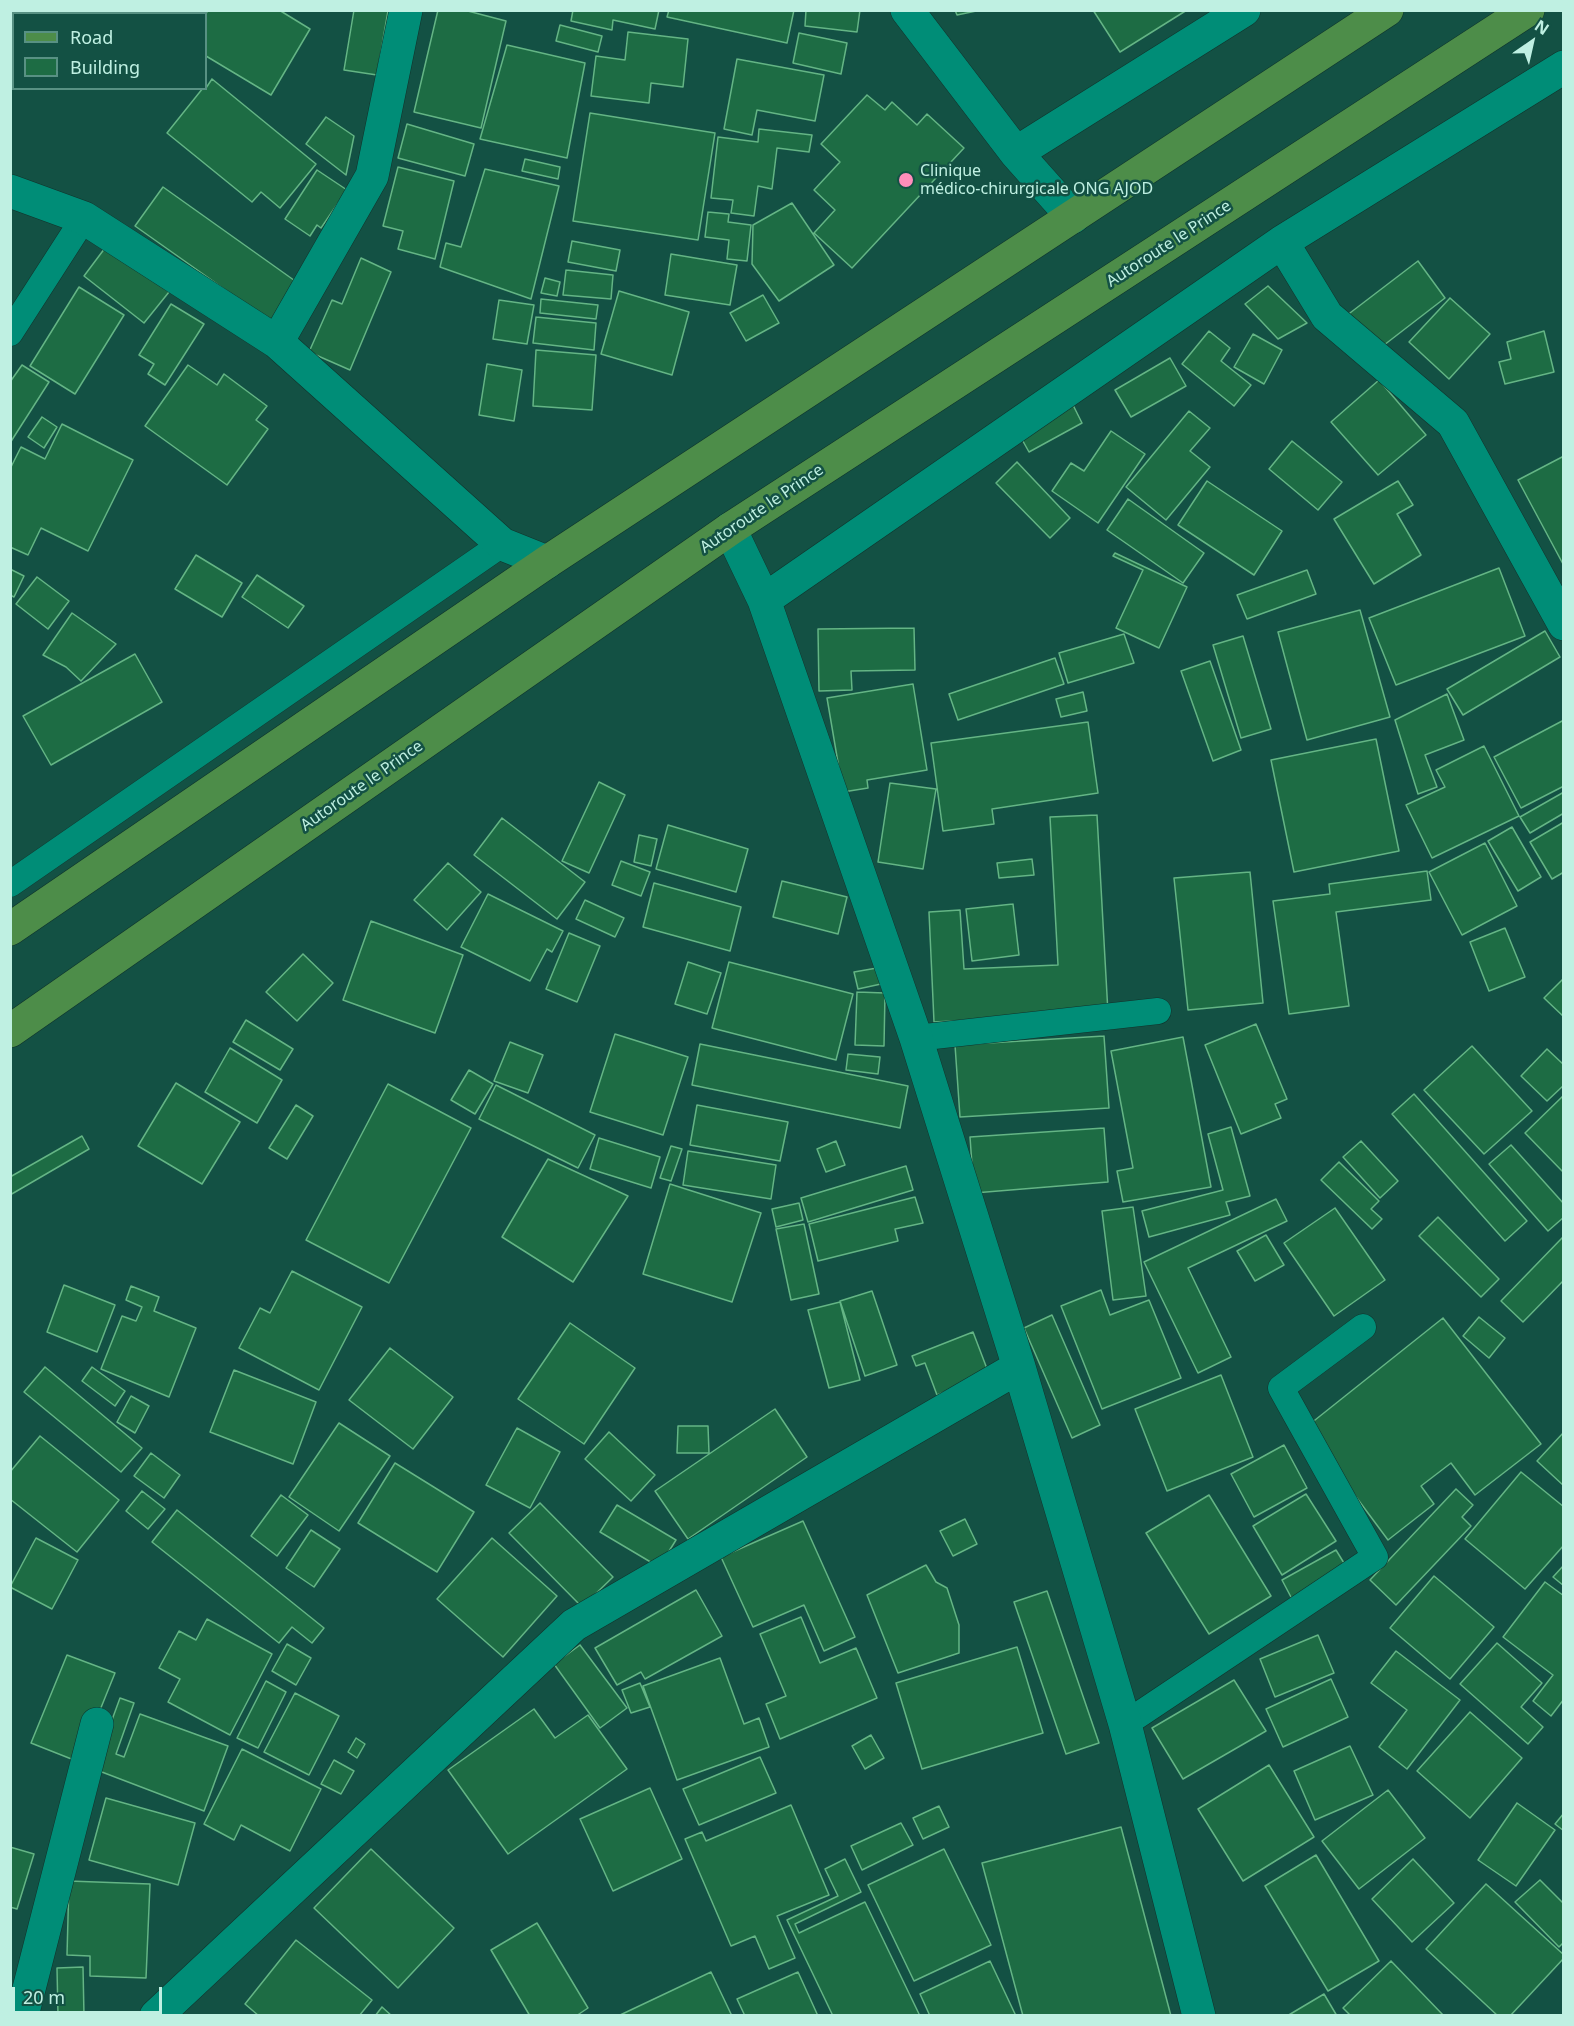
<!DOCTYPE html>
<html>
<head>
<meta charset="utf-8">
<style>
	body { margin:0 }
	#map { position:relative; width:1574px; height:2026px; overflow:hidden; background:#135144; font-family:"Noto Sans",sans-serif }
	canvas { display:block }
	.frame { position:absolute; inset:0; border:12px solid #bff0e2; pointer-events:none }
	.legend { position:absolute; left:12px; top:12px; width:195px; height:78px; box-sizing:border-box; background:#135144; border:2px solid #589183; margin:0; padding:8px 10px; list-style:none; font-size:18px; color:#bff0e2 }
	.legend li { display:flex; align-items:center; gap:12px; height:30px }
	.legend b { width:30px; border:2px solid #589183 }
	.north { position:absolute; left:1502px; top:12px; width:60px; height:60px; -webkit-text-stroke:4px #135144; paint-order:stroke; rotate:34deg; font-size:16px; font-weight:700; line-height:24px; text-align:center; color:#bff0e2 }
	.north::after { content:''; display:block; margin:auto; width:21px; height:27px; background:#bff0e2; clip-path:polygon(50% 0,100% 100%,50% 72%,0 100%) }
	.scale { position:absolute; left:12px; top:1987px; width:150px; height:27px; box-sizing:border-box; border:3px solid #bff0e2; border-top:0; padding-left:8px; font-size:18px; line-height:21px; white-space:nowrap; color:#bff0e2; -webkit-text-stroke:4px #135144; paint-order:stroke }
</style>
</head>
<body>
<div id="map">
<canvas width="1574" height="2026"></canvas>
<div class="frame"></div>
<ul class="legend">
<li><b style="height:8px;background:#4d8d49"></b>Road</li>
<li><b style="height:16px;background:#1d6c44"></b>Building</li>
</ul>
<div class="north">N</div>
<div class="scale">20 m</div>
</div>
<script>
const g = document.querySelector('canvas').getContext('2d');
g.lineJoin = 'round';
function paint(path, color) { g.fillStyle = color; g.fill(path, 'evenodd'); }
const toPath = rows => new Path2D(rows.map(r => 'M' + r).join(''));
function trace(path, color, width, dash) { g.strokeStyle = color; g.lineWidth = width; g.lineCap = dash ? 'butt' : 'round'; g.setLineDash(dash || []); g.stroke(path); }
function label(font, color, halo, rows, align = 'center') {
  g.font = font + ' "Noto Sans",sans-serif'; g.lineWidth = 5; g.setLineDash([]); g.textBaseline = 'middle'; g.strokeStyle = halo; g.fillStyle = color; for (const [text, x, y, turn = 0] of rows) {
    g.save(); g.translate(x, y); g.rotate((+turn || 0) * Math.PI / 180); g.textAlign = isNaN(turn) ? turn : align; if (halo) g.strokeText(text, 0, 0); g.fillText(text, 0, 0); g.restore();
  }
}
const building = toPath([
	[10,10,75,10,73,14,14,14,14,48,10,46,10,10],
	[208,10,279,10,310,29,271,95,206,56,206,14,208,10],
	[354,10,388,11,377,75,344,70,354,10],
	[438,10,464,10,506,21,481,128,414,112,438,10],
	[573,10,659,10,655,29,613,20,612,30,571,21,573,10],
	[669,10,794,10,787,43,667,17,669,10],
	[806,10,860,10,857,32,805,26,806,10],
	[955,10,981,10,957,15,955,10],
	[1093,10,1187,10,1120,52,1093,10],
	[560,25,602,36,598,52,556,41,560,25],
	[628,32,688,39,683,87,651,83,649,103,591,96,596,56,625,60,628,32],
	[799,33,847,43,841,74,793,63,799,33],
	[507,45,585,63,567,158,480,139,507,45],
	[737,59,824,75,815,121,757,110,752,135,724,129,737,59],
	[212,79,316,164,280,208,261,192,252,202,167,133,203,88,206,88,212,79],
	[867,95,885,110,892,102,917,125,927,114,964,148,852,268,814,233,835,210,814,190,840,162,821,144,867,95],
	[590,113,715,133,698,240,573,221,590,113],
	[326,117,354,136,346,175,306,144,326,117],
	[407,124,474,144,465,176,398,158,407,124],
	[759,129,812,135,809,152,777,148,772,189,758,186,754,216,731,213,733,200,711,198,718,137,758,142,759,129],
	[525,159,560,167,558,179,522,171,525,159],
	[398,167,454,181,435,259,398,249,403,231,383,226,398,167],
	[485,169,559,186,531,299,440,267,446,243,461,247,485,169],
	[317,170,347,190,321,228,317,225,310,236,285,219,317,170],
	[163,187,305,288,278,327,135,226,163,187],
	[792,203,834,265,779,301,752,264,753,225,792,203],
	[708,212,729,214,728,222,751,225,747,261,727,259,729,240,705,237,708,212],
	[572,241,620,250,616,271,568,262,572,241],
	[108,244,169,292,144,323,84,276,108,244],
	[671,254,737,265,730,305,665,295,671,254],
	[361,258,391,272,350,370,309,352,332,300,342,304,361,258],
	[1418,261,1445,298,1375,352,1346,316,1418,261],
	[566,270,613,275,611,299,563,295,566,270],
	[545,278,560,282,557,296,541,293,545,278],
	[1268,286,1307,323,1278,339,1245,304,1268,286],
	[79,287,124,315,75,394,30,366,79,287],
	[619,291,689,312,672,375,601,354,619,291],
	[763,295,779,323,746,341,730,313,763,295],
	[1450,298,1490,334,1449,379,1409,342,1450,298],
	[541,299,598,305,596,319,540,313,541,299],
	[499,300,534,305,527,344,493,339,499,300],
	[171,304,204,324,165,385,148,374,154,364,139,355,171,304],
	[536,317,596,323,594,350,533,343,536,317],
	[1209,331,1230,348,1221,361,1251,385,1234,406,1182,364,1209,331],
	[1544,331,1554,372,1505,384,1499,362,1511,359,1507,342,1544,331],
	[1253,334,1282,350,1264,384,1234,367,1253,334],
	[536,350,596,355,592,410,533,406,536,350],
	[1170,358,1186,386,1131,417,1115,390,1170,358],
	[487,364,522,370,514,421,479,415,487,364],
	[22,365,49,382,10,443,10,382,22,365],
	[188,365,217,385,224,374,267,406,256,420,268,429,227,485,145,426,188,365],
	[1379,380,1426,435,1378,475,1331,422,1379,380],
	[1073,405,1082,423,1029,452,1019,434,1073,405],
	[1189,411,1210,428,1190,451,1210,467,1166,520,1126,487,1189,411],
	[42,417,57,427,44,448,28,437,42,417],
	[62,424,133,460,88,551,41,528,28,555,10,547,10,469,21,447,45,459,62,424],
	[1111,431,1145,454,1098,523,1052,491,1071,463,1084,471,1111,431],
	[1292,441,1342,482,1318,510,1269,469,1292,441],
	[1564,456,1564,564,1563,564,1518,480,1564,456],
	[1017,462,1070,518,1050,538,996,483,1017,462],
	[1207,481,1282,531,1254,575,1178,525,1207,481],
	[1398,481,1413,505,1397,514,1421,555,1374,584,1334,519,1398,481],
	[1128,499,1204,553,1183,583,1107,530,1128,499],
	[1115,553,1187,587,1159,648,1116,628,1143,570,1113,556,1115,553],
	[196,555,242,583,222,617,175,589,196,555],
	[1499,568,1525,636,1396,685,1369,618,1499,568],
	[10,569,24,576,14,597,10,595,10,569],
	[1307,570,1316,594,1247,619,1237,595,1307,570],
	[257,575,304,606,288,628,242,597,257,575],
	[37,577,69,601,48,629,16,604,37,577],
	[1360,610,1390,717,1307,740,1278,632,1360,610],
	[72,613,116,644,81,681,66,667,43,655,72,613],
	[914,628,915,670,851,671,852,690,819,691,818,629,914,628],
	[1545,631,1560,657,1463,715,1447,689,1545,631],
	[1124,634,1134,663,1068,683,1059,653,1124,634],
	[1243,636,1271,729,1241,738,1213,645,1243,636],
	[135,654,162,702,51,765,23,716,135,654],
	[1055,658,1064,684,958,720,949,694,1055,658],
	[1210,661,1241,750,1213,761,1181,671,1210,661],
	[913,684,927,770,867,780,868,788,843,792,827,698,913,684],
	[1083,692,1087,711,1061,717,1056,699,1083,692],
	[1447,694,1464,740,1425,755,1437,787,1418,794,1395,720,1447,694],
	[1564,720,1564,786,1521,808,1494,757,1564,720],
	[1088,722,1098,793,992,809,994,824,943,831,931,743,1088,722],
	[1376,739,1399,851,1294,872,1271,760,1376,739],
	[1484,746,1519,816,1432,858,1406,805,1445,787,1436,770,1484,746],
	[599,782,625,795,589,873,562,861,599,782],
	[890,783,936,789,923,869,878,862,890,783],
	[1564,792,1564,813,1530,833,1520,817,1564,792],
	[1097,815,1108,1013,934,1022,929,912,960,910,964,969,1058,965,1050,817,1097,815],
	[502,818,585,882,557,919,474,855,502,818],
	[1564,822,1564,872,1552,879,1530,842,1564,822],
	[668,825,748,849,736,892,656,869,668,825],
	[1512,827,1541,877,1518,891,1488,841,1512,827],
	[639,835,657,839,651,866,634,862,639,835],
	[1485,843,1517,906,1462,935,1429,872,1485,843],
	[1032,859,1034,875,999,878,997,863,1032,859],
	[621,861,650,872,641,896,612,885,621,861],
	[448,863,481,892,447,930,414,900,448,863],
	[1427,871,1431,900,1336,912,1349,1006,1289,1014,1273,901,1330,894,1329,884,1427,871],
	[1250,872,1263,1003,1188,1010,1174,878,1250,872],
	[782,881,847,897,838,934,773,917,782,881],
	[654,883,741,907,730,951,643,927,654,883],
	[488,894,563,931,552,952,547,949,530,981,461,947,488,894],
	[585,900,624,918,615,937,576,919,585,900],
	[1013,904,1019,955,972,961,966,909,1013,904],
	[371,921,463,955,435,1033,343,1000,371,921],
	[1505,928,1525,977,1489,991,1470,942,1505,928],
	[569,933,600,946,577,1002,546,989,569,933],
	[303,954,333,983,297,1021,266,992,303,954],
	[688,962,721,973,707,1014,675,1004,688,962],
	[729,962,853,994,836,1060,712,1028,729,962],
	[877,968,881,984,858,989,854,972,877,968],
	[1564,978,1564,1017,1544,998,1564,978],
	[857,992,885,993,884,1046,855,1045,857,992],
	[246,1020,293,1049,280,1070,233,1042,246,1020],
	[1256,1024,1287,1099,1275,1104,1281,1118,1241,1134,1205,1045,1256,1024],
	[615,1034,688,1057,663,1135,590,1112,615,1034],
	[1104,1036,1109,1108,960,1117,955,1045,1104,1036],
	[1183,1037,1211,1187,1123,1202,1117,1171,1133,1168,1111,1051,1183,1037],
	[510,1042,543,1055,528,1093,494,1081,510,1042],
	[700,1044,908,1086,900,1128,692,1085,700,1044],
	[1472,1046,1532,1111,1484,1154,1424,1090,1472,1046],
	[230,1048,282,1080,257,1123,205,1092,230,1048],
	[1547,1049,1564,1065,1564,1085,1547,1101,1521,1076,1547,1049],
	[848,1054,880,1057,878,1074,846,1070,848,1054],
	[469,1070,493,1084,475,1114,451,1100,469,1070],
	[176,1083,240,1122,202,1184,138,1146,176,1083],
	[388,1084,471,1128,389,1283,306,1240,388,1084],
	[496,1085,595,1135,578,1168,479,1119,496,1085],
	[1414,1094,1527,1221,1505,1241,1392,1114,1414,1094],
	[1564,1095,1564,1173,1525,1133,1564,1095],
	[296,1105,313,1116,287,1159,269,1148,296,1105],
	[697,1105,788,1122,780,1161,690,1145,697,1105],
	[1231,1127,1250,1196,1226,1202,1230,1215,1149,1237,1142,1211,1223,1190,1208,1134,1231,1127],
	[1104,1128,1108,1182,974,1193,970,1137,1104,1128],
	[82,1136,89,1149,10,1195,10,1177,82,1136],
	[599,1138,660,1157,651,1188,590,1169,599,1138],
	[836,1141,845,1165,826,1172,817,1149,836,1141],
	[1361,1141,1398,1181,1380,1198,1343,1157,1361,1141],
	[1511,1145,1564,1204,1564,1217,1548,1231,1489,1164,1511,1145],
	[671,1146,682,1149,671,1181,660,1178,671,1146],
	[688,1151,776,1165,771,1199,683,1185,688,1151],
	[548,1159,628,1196,573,1282,502,1237,548,1159],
	[1339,1162,1379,1201,1371,1209,1382,1219,1372,1229,1321,1180,1339,1162],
	[906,1166,913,1190,808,1222,801,1198,906,1166],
	[670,1184,761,1213,732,1302,643,1274,670,1184],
	[915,1197,923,1223,895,1229,898,1241,818,1261,809,1224,915,1197],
	[1276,1199,1287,1221,1188,1268,1231,1357,1198,1373,1144,1262,1276,1199],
	[799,1203,803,1220,776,1227,772,1209,799,1203],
	[1133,1207,1146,1296,1113,1300,1102,1211,1133,1207],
	[1335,1208,1385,1280,1334,1316,1284,1243,1335,1208],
	[1438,1217,1499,1279,1481,1297,1419,1236,1438,1217],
	[804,1224,819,1294,791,1300,776,1229,804,1224],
	[1266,1235,1284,1265,1255,1281,1237,1251,1266,1235],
	[1562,1238,1564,1240,1564,1280,1523,1322,1501,1301,1562,1238],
	[292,1271,362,1307,319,1390,239,1348,260,1308,270,1313,292,1271],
	[64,1285,115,1305,97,1352,47,1332,64,1285],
	[131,1286,159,1297,154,1311,196,1328,169,1397,101,1369,122,1316,136,1321,142,1307,126,1300,131,1286],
	[1101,1290,1110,1315,1149,1300,1181,1378,1102,1409,1061,1306,1101,1290],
	[872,1291,897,1365,865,1376,840,1301,872,1291],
	[840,1302,860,1380,829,1388,808,1310,840,1302],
	[1052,1315,1100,1425,1072,1438,1024,1328,1052,1315],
	[1479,1317,1505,1338,1489,1358,1463,1336,1479,1317],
	[1443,1318,1541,1444,1475,1495,1451,1463,1421,1486,1434,1504,1388,1540,1305,1428,1443,1318],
	[570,1323,635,1368,584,1444,518,1399,570,1323],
	[973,1332,989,1374,937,1395,925,1363,916,1366,912,1356,973,1332],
	[390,1348,453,1397,413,1449,349,1400,390,1348],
	[45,1367,142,1448,121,1472,24,1392,45,1367],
	[92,1367,125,1391,115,1406,82,1381,92,1367],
	[234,1370,316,1402,293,1464,210,1432,234,1370],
	[1221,1375,1253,1457,1167,1491,1135,1409,1221,1375],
	[131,1396,149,1406,135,1433,117,1422,131,1396],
	[775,1409,807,1457,688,1539,655,1491,775,1409],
	[339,1423,390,1456,339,1531,289,1497,339,1423],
	[678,1426,708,1426,709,1453,677,1453,678,1426],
	[517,1428,560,1452,530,1508,486,1485,517,1428],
	[609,1432,655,1475,631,1501,585,1459,609,1432],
	[1564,1432,1564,1486,1537,1461,1564,1432],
	[40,1436,119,1500,77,1552,10,1499,10,1472,40,1436],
	[1284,1445,1307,1488,1254,1517,1231,1474,1284,1445],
	[151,1453,180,1475,164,1498,134,1476,151,1453],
	[395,1463,474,1512,437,1572,358,1523,395,1463],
	[1521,1472,1564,1507,1564,1545,1525,1589,1465,1539,1521,1472],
	[1456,1489,1473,1505,1462,1517,1471,1526,1396,1605,1370,1580,1456,1489],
	[142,1491,165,1509,148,1529,126,1511,142,1491],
	[1306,1494,1336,1541,1282,1575,1253,1526,1306,1494],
	[281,1495,308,1515,277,1556,251,1536,281,1495],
	[1209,1495,1271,1596,1209,1634,1146,1533,1209,1495],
	[540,1503,613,1577,582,1607,509,1533,540,1503],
	[617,1505,676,1540,659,1567,600,1532,617,1505],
	[177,1510,324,1628,312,1643,292,1627,279,1643,152,1542,177,1510],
	[965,1519,977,1544,953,1556,940,1531,965,1519],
	[803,1521,855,1637,824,1651,804,1605,753,1627,721,1557,803,1521],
	[311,1530,340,1549,314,1587,286,1568,311,1530],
	[36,1538,78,1560,52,1609,10,1587,36,1538],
	[492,1538,557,1596,503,1657,437,1599,492,1538],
	[1336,1550,1347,1568,1292,1599,1282,1580,1336,1550],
	[926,1565,936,1582,947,1588,959,1625,959,1653,898,1673,867,1595,926,1565],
	[1564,1565,1564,1586,1553,1577,1564,1565],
	[1434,1576,1494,1627,1450,1679,1390,1628,1434,1576],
	[1545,1582,1564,1596,1564,1699,1551,1716,1533,1701,1553,1675,1503,1637,1545,1582],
	[696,1590,722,1636,645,1679,641,1672,617,1685,595,1648,696,1590],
	[1047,1591,1099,1743,1066,1754,1014,1602,1047,1591],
	[801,1617,820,1663,856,1648,877,1698,780,1739,766,1704,786,1696,760,1634,801,1617],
	[207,1619,272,1654,230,1735,168,1702,180,1679,159,1668,179,1631,196,1640,207,1619],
	[1318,1635,1334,1673,1275,1697,1260,1659,1318,1635],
	[1497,1643,1542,1683,1521,1707,1543,1727,1528,1744,1460,1684,1497,1643],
	[287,1644,311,1658,296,1685,272,1671,287,1644],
	[580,1645,627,1708,600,1728,554,1664,580,1645],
	[1017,1647,1043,1733,922,1769,896,1683,1017,1647],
	[1396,1651,1460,1700,1407,1769,1379,1747,1407,1710,1371,1683,1396,1651],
	[67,1655,115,1673,79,1762,31,1743,67,1655],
	[720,1658,744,1724,759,1718,769,1747,677,1780,643,1686,720,1658],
	[1331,1679,1348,1717,1283,1747,1266,1709,1331,1679],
	[1234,1680,1266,1731,1183,1779,1152,1728,1234,1680],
	[266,1681,286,1692,258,1748,237,1738,266,1681],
	[640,1683,650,1707,631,1713,622,1690,640,1683],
	[295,1693,339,1716,309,1775,264,1752,295,1693],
	[120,1698,134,1703,116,1754,124,1757,140,1714,228,1746,204,1811,94,1769,120,1698],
	[534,1709,555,1738,588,1715,627,1769,508,1854,448,1770,534,1709],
	[1470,1712,1522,1758,1470,1818,1417,1771,1470,1712],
	[871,1735,884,1758,865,1769,852,1746,871,1735],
	[356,1738,365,1744,357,1758,348,1752,356,1738],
	[1350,1746,1373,1795,1315,1820,1294,1771,1350,1746],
	[242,1749,321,1789,290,1851,241,1825,234,1840,204,1824,242,1749],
	[760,1757,776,1793,699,1825,683,1789,760,1757],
	[334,1760,354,1771,341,1794,321,1784,334,1760],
	[1269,1765,1314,1837,1243,1881,1198,1809,1269,1765],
	[650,1788,682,1859,613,1891,580,1819,650,1788],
	[1388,1790,1425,1838,1359,1889,1322,1841,1388,1790],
	[106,1798,195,1823,178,1885,89,1860,106,1798],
	[1517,1803,1555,1830,1516,1886,1478,1860,1517,1803],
	[791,1805,829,1895,777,1916,795,1958,769,1969,755,1936,731,1946,685,1839,702,1832,706,1841,791,1805],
	[939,1806,949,1827,923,1839,913,1818,939,1806],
	[1564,1813,1564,1831,1555,1824,1564,1813],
	[901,1823,913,1845,862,1870,851,1846,901,1823],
	[1121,1827,1171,2016,1023,2016,982,1863,1121,1827],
	[10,1847,34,1854,17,1909,10,1907,10,1847],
	[371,1849,454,1928,398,1988,314,1908,371,1849],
	[944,1849,991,1945,914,1981,868,1885,944,1849],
	[1316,1855,1379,1961,1328,1991,1265,1886,1316,1855],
	[845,1859,861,1892,795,1924,799,1933,865,1902,920,2016,833,2016,787,1920,838,1896,825,1869,845,1859],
	[1413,1859,1454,1903,1412,1942,1372,1899,1413,1859],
	[1540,1880,1564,1904,1564,1942,1559,1947,1515,1902,1540,1880],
	[69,1881,150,1884,146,1978,90,1976,90,1956,67,1955,69,1881],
	[1486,1884,1564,1955,1564,1958,1510,2016,1498,2016,1426,1949,1486,1884],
	[537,1923,588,2008,576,2016,530,2016,491,1950,537,1923],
	[296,1940,372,2000,359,2016,259,2016,245,2004,296,1940],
	[990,1961,1016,2016,930,2016,920,1994,990,1961],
	[1391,1961,1444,2016,1351,2016,1343,2008,1391,1961],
	[83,1967,84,2016,58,2016,57,1968,83,1967],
	[711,1972,732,2016,618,2016,711,1972],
	[798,1972,818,2016,745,2016,737,1999,798,1972],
	[1324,1994,1337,2016,1287,2016,1324,1994],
	[382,2007,392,2016,375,2016,382,2007]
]);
paint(building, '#1d6c44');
trace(building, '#64b585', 1.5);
const lane = toPath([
	[10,333,84,218],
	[10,884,502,544],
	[916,1038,1158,1011],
	[1125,1724,1375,1557,1281,1388,1363,1327]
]);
const street = toPath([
	[907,10,1016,153,1073,217],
	[1016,153,1244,10],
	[10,191,84,218,277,342,502,544,547,562],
	[1282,242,1327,316,1453,423,1564,624],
	[277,342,372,176,406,10],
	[730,529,764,600,916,1038,1019,1367,1125,1724,1199,2016],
	[764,600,1282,242,1564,67],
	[22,2016,97,1724],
	[156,2016,574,1625,1019,1367]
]);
const primary = toPath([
	[10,929,547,562,1387,10],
	[10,1031,730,529,1528,10]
]);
trace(lane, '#0f332b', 27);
trace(street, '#0f332b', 34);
trace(primary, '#0f332b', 34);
trace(lane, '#008d77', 26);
trace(street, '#008d77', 33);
trace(primary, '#4d8d49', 33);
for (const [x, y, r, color] of [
	[906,180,8,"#ff8eba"]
]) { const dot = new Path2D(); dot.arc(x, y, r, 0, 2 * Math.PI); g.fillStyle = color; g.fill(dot); trace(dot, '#135144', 2); }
label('16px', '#bff0e2', '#135144', [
	["Clinique",920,171],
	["médico-chirurgicale ONG AJOD",920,189]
], 'left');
label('16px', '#bff0e2', '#135144', [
	["Autoroute le Prince",1169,244,-33],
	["Autoroute le Prince",762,509,-34],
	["Autoroute le Prince",362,786,-35]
]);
</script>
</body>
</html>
